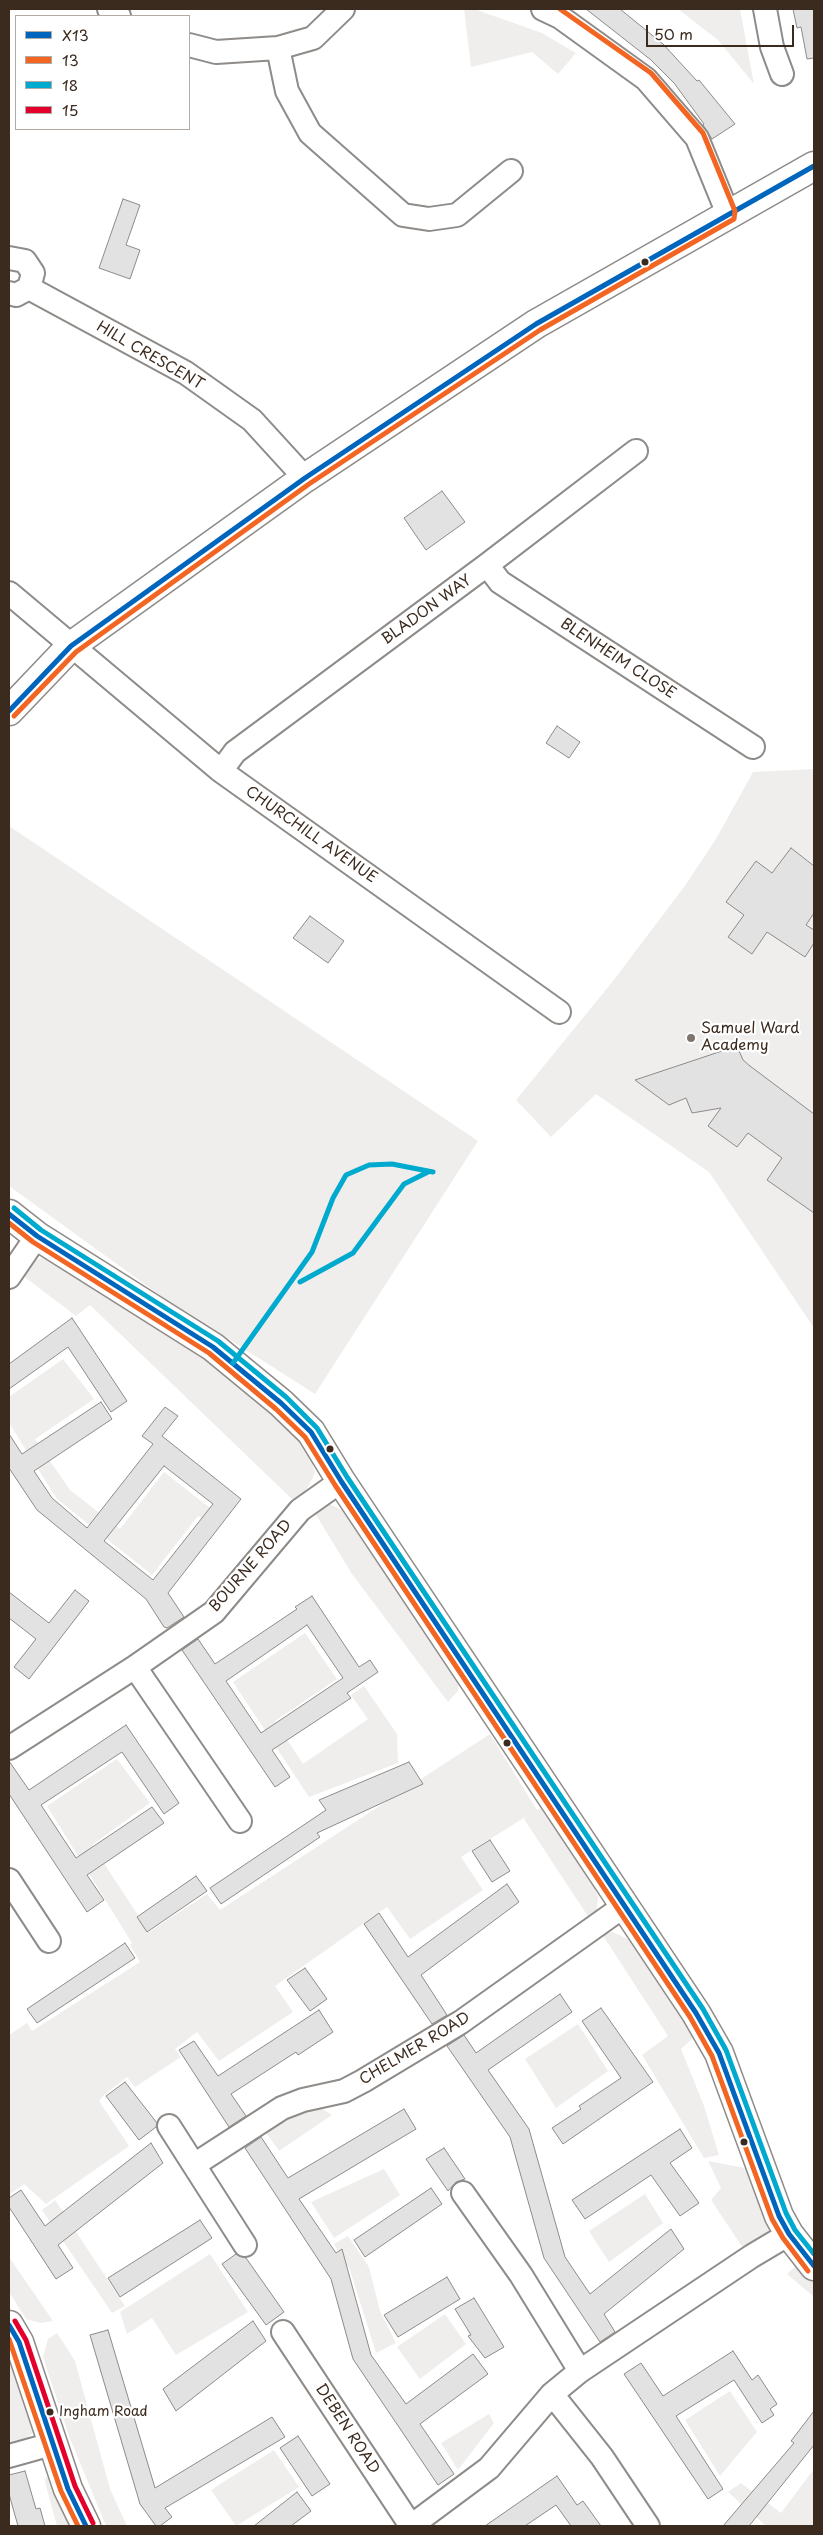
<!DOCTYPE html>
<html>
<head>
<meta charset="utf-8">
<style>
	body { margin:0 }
	#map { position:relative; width:823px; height:2535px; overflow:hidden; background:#fff; font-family:"Playpen Sans",sans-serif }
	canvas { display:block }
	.frame { position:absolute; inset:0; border:10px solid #3b2a1e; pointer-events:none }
	.legend { position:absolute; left:15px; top:15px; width:175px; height:115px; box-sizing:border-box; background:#fff; border:1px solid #b1aaa5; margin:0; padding:6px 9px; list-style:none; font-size:15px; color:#3b2a1e }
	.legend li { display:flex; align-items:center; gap:10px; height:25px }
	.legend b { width:25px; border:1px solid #b1aaa5 }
	.scale { position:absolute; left:646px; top:25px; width:148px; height:22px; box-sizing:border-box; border:2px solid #3b2a1e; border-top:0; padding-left:6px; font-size:15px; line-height:18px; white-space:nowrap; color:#3b2a1e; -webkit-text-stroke:4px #fff; paint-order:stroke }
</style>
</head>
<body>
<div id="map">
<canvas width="823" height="2535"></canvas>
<div class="frame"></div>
<ul class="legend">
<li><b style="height:6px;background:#0065bd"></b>X13</li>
<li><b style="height:6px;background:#f26522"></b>13</li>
<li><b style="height:6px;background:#00a9ce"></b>18</li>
<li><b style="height:6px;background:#e4002b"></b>15</li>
</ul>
<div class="scale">50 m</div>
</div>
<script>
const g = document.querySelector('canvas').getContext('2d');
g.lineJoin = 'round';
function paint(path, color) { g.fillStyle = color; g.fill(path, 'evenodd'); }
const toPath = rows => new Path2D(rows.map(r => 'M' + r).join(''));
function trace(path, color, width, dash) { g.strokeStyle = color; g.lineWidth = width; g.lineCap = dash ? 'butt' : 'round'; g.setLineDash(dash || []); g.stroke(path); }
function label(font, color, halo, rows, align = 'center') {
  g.font = font + ' "Playpen Sans",sans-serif'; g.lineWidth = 4.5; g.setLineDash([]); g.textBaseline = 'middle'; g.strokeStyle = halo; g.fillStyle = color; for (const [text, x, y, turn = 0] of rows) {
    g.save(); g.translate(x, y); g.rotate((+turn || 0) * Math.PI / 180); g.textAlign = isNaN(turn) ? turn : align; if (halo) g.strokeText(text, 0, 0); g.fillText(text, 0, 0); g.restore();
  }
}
paint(toPath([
	[464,9,474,9,542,33,576,53,558,74,532,52,471,67],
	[678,9,740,9,754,84,718,40],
	[814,769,814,1328,709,1172,596,1094,551,1137,516,1100,613,981,684,887,716,839,753,772],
	[9,826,478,1141,315,1394,161,1296,9,1186],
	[45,1257,243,1382,288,1425,310,1454,315,1473,305,1492,294,1501,90,1305,76,1316,22,1275,36,1260],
	[63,1359,94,1399,35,1439,70,1490,120,1529,164,1472,223,1518,216,1529,198,1516,152,1575,57,1499,9,1423,9,1397],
	[330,1504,351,1515,459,1679,458,1691,448,1702,352,1574,313,1510,321,1505],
	[305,1633,337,1679,275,1721,303,1764,368,1719,351,1695,364,1686,397,1734,398,1763,309,1797,233,1682],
	[490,1734,537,1810,540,1808,575,1854,593,1885,598,1897,596,1916,591,1921,524,1819,527,1816,461,1857,483,1890,410,1939,387,1907,275,1986,293,2012,219,2061,197,2032,175,2049,181,2057,135,2087,127,2077,104,2095,99,2101,129,2146,46,2204,24,2184,9,2195,9,2035,27,2023,32,2031,140,1962,130,1945,132,1943,47,1806,117,1759,150,1803,92,1845,149,1932,207,1894,220,1910],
	[613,1932,630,1940,694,2037,681,2049,704,2106,719,2155,704,2158,642,2055,668,2036,602,1934],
	[578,2024,608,2071,556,2108,525,2059],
	[316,2105,332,2115,279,2151,265,2131],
	[708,2161,750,2169,768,2215,769,2230,763,2243,745,2251,711,2200,721,2188],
	[384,2169,400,2195,334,2238,311,2202],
	[645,2194,663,2223,609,2262,589,2231],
	[55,2200,125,2306,112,2313,42,2210],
	[348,2236,369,2267,380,2311,396,2343,376,2353,350,2270,334,2244],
	[210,2254,248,2312,176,2355,152,2318,127,2334,120,2312],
	[9,2257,53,2321,41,2323,26,2319,9,2292],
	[797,2265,814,2280,814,2297,787,2274],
	[445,2314,466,2344,420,2379,397,2347],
	[57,2333,75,2361,110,2489,127,2526,106,2526,69,2436,43,2357,48,2339],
	[9,2338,37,2420,33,2433,20,2443,9,2446],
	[730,2391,757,2432,720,2476,685,2420],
	[489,2414,494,2423,458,2470,441,2443],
	[274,2450,299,2487,236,2526,211,2490],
	[814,2469,814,2526,766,2526,728,2492,741,2483,781,2513],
	[46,2476,57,2489,78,2526,57,2526,45,2482]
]), '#efeeed');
const building = toPath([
	[586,9,620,9,663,44,697,81,699,80,735,124,712,139,703,125,704,124,674,83,651,60,586,9],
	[793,9,814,9,814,58,807,59,801,27,797,28,793,9],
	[123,199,140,205,126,245,140,250,130,279,99,268,123,199],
	[442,491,465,522,426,550,404,518,442,491],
	[557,726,580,742,569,758,546,743,557,726],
	[791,848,814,866,814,913,806,925,814,930,814,943,805,957,767,932,752,954,728,937,744,915,726,902,756,861,772,873,791,848],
	[310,916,344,941,328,963,293,938,310,916],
	[737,1046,743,1060,750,1066,814,1114,814,1213,767,1180,782,1158,748,1133,737,1147,708,1126,721,1108,692,1113,686,1098,669,1105,635,1080,737,1046],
	[72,1318,127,1401,111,1412,68,1347,9,1389,9,1364,72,1318],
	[101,1402,112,1419,34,1471,52,1498,87,1528,153,1444,142,1436,165,1407,178,1416,162,1436,241,1499,168,1593,184,1617,167,1628,164,1627,146,1599,37,1510,9,1468,9,1434,22,1454,101,1402],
	[164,1466,213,1504,153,1580,104,1541,164,1466],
	[75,1590,89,1601,29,1679,14,1667,36,1639,9,1618,9,1592,49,1623,75,1590],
	[312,1596,359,1667,370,1660,378,1672,347,1693,351,1698,272,1750,290,1777,275,1787,182,1650,198,1639,215,1664,297,1609,295,1607,312,1596],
	[307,1625,343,1678,261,1733,226,1681,307,1625],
	[126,1725,179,1803,164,1814,122,1752,41,1805,76,1858,152,1807,164,1823,87,1875,104,1900,87,1912,9,1794,9,1761,29,1790,126,1725],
	[409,1762,423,1784,317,1833,320,1837,221,1904,210,1888,326,1810,319,1800,409,1762],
	[490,1840,510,1871,492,1882,472,1851,490,1840],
	[196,1876,207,1891,147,1932,137,1917,196,1876],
	[507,1884,519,1902,421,1975,447,2015,432,2024,364,1924,379,1913,408,1957,507,1884],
	[125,1943,135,1958,37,2023,27,2009,125,1943],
	[305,1968,327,1999,310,2011,287,1980,305,1968],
	[560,1994,572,2012,488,2070,529,2129,565,2257,590,2294,671,2229,684,2249,604,2314,615,2332,600,2342,544,2258,510,2137,447,2046,464,2035,476,2053,560,1994],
	[601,2008,653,2082,563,2144,552,2128,581,2109,579,2106,621,2078,582,2021,601,2008],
	[319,2010,333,2032,298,2055,296,2052,231,2094,246,2116,229,2127,179,2050,194,2041,218,2076,319,2010],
	[125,2082,157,2123,156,2127,139,2140,106,2096,125,2082],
	[404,2109,416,2129,299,2199,336,2253,342,2249,371,2355,406,2404,473,2354,488,2374,420,2424,454,2474,438,2485,353,2359,331,2279,245,2148,261,2137,288,2178,404,2109],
	[680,2129,692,2148,670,2163,699,2203,680,2216,651,2175,585,2219,572,2200,680,2129],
	[151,2143,163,2163,58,2245,73,2268,56,2279,9,2207,9,2198,21,2190,45,2226,151,2143],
	[444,2148,465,2179,456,2182,448,2191,426,2159,444,2148],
	[431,2188,442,2204,365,2257,354,2240,431,2188],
	[200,2220,212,2238,120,2297,108,2278,200,2220],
	[236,2254,246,2258,284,2312,266,2325,222,2264,236,2254],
	[447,2277,460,2299,398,2337,384,2315,447,2277],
	[474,2298,504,2347,485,2358,468,2336,471,2335,455,2309,474,2298],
	[253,2321,266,2341,176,2411,163,2389,253,2321],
	[108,2330,155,2488,272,2417,285,2437,165,2508,172,2517,160,2526,156,2526,140,2504,90,2335,108,2330],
	[733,2351,752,2380,758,2375,777,2404,770,2409,774,2415,762,2423,734,2380,676,2416,723,2489,708,2499,624,2374,641,2363,663,2396,733,2351],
	[814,2411,814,2445,749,2526,723,2526,794,2443,791,2441,814,2411],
	[298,2436,330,2484,312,2496,280,2448,298,2436],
	[25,2471,36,2509,40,2508,45,2526,18,2526,9,2494,9,2475,25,2471],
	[557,2476,577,2505,583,2501,601,2526,571,2526,556,2505,525,2526,485,2526,557,2476],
	[297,2492,311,2511,291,2526,254,2526,297,2492]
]);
paint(building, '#e3e2e2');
trace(building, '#8e8b88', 1);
const street = toPath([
	[109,9,119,16],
	[543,9,560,17,646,79,697,138,728,214],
	[765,9,772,47,782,74],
	[189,45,216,52,278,48,313,38,343,9],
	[278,48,287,91,310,133,403,215,429,219,457,215,511,171],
	[9,258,25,261,33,273,29,288,16,295,9,293],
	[29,288,186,373,252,420,305,478],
	[487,565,500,582,753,747],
	[9,593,221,771,559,1012],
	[221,771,235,752,487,565,636,451],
	[9,1277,37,1236],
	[135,1667,240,1821],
	[9,1748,135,1667,214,1612,300,1510,341,1481],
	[9,1880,49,1941],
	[169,2126,245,2245],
	[194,2165,282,2108,303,2100,344,2091,363,2081,461,2022,624,1906],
	[463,2193,521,2275,580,2371],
	[283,2332,411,2526],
	[552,2394,602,2457,648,2526],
	[9,2456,52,2444],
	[411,2526,489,2468,552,2394,580,2371,752,2256,789,2234]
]);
const secondary = toPath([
	[9,1214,37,1236,213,1347,281,1403,311,1432,341,1481,696,2013,719,2053,779,2216,789,2234,814,2266],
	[9,2325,19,2342,68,2489,86,2526]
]);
const primary = toPath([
	[9,711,71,646,305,478,536,324,814,166]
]);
trace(street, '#8e8b88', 26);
trace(secondary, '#8e8b88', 31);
trace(primary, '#8e8b88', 31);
trace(street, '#fff', 22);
trace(secondary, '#fff', 28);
trace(primary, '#fff', 28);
trace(toPath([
	[9,711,71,646,305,478,536,324,814,166],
	[9,1214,37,1236,213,1347,281,1403,311,1432,341,1481,696,2013,719,2053,779,2216,789,2234,814,2266],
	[9,2325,19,2342,68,2489,86,2526]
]), '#0065bd', 5);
trace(toPath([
	[14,716,76,652,309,484,540,330,734,219,735,211,703,133,651,73,560,9],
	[9,1223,33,1242,209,1353,276,1409,305,1437,335,1485,690,2017,712,2056,772,2219,783,2238,808,2271],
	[9,2339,61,2491,78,2526]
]), '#f26522', 5);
trace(toPath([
	[14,1208,41,1230,218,1341,286,1397,317,1428,347,1477,703,2009,726,2050,786,2213,795,2230,814,2254],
	[300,1282,353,1253,404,1184,428,1172],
	[233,1363,312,1252,333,1198,346,1175,369,1165,392,1164,433,1172]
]), '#00a9ce', 5);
trace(toPath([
	[15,2321,26,2340,75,2486,93,2523]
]), '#e4002b', 5);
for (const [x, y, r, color] of [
	[645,262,4.5,"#3b2a1e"],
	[691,1038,5,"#80756d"],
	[330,1449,4.5,"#3b2a1e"],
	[507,1743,4.5,"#3b2a1e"],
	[744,2142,4.5,"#3b2a1e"],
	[50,2412,4.5,"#3b2a1e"]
]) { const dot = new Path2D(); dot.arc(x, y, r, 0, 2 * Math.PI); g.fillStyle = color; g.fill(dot); trace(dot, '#fff', 2); }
label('14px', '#3b2a1e', '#fff', [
	["Ingham Road",59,2412]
], 'left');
label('15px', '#3b2a1e', '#fff', [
	["HILL CRESCENT",150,356,30],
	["BLADON WAY",427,610,-36],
	["BLENHEIM CLOSE",618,659,33],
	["CHURCHILL AVENUE",311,835,35],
	["BOURNE ROAD",251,1566,-49],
	["CHELMER ROAD",415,2049,-31],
	["DEBEN ROAD",347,2429,57]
]);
label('15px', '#3b2a1e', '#fff', [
	["Samuel Ward",701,1029],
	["Academy",701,1046]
], 'left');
</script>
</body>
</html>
